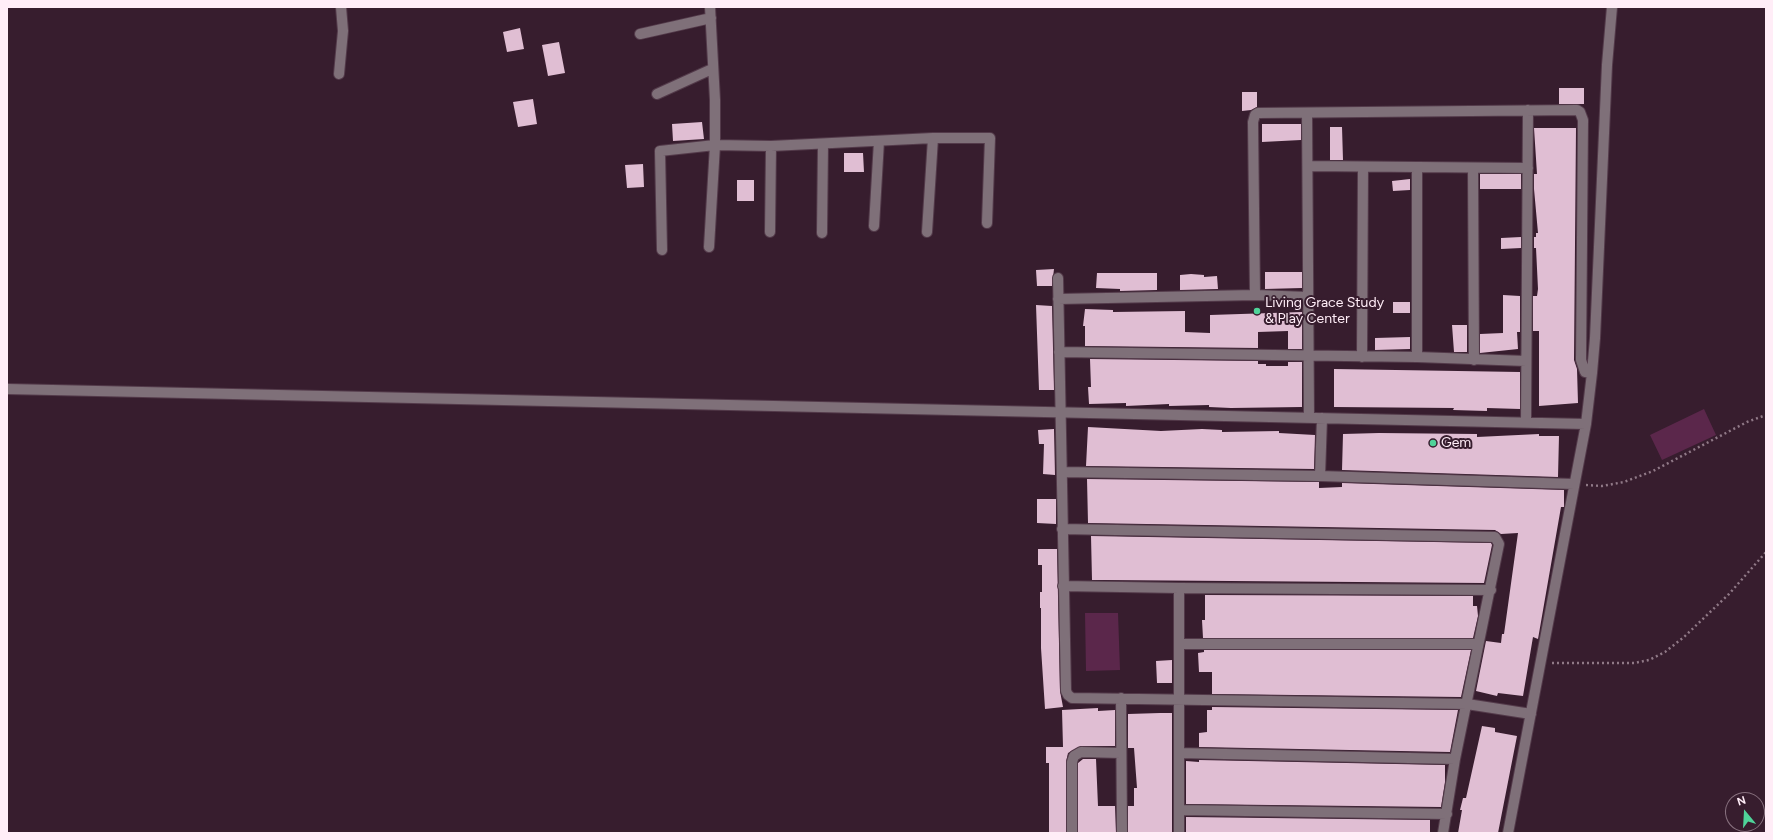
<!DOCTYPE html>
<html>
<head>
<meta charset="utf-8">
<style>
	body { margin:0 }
	#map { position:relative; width:1773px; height:840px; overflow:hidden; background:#371d2e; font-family:Figtree,sans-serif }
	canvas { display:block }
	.frame { position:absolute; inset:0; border:8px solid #ffedf7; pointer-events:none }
	.north { position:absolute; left:1725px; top:792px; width:40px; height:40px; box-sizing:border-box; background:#371d2e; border:1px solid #87707e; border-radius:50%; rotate:342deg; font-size:11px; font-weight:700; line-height:16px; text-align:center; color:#ffedf7 }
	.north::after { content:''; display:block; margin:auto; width:14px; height:18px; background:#4fd399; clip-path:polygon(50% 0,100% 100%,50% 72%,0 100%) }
</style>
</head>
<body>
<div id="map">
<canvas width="1773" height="840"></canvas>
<div class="frame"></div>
<div class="north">N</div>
</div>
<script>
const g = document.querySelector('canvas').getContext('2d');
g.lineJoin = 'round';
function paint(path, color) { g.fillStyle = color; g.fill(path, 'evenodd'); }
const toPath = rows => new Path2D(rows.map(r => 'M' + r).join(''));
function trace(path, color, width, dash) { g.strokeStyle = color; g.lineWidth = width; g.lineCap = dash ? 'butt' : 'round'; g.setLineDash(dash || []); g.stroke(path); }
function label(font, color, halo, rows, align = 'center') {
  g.font = font + ' Figtree,sans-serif'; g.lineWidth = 4; g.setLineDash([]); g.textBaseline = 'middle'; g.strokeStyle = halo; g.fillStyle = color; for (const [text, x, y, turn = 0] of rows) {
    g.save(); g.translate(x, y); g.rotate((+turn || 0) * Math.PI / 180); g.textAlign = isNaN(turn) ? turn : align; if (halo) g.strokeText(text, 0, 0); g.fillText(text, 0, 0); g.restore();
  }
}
paint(toPath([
	[1704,409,1716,435,1662,460,1650,435],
	[1085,613,1118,613,1120,670,1086,671]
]), '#5b274b');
paint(toPath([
	[520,28,524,49,507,52,503,32],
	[559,42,565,73,548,76,542,45],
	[1559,88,1584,88,1584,104,1559,104],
	[1242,92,1257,92,1257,107,1251,110,1242,111],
	[533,99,537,124,518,127,513,102],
	[702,122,704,139,673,141,672,124],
	[1262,124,1301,124,1301,140,1262,142],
	[1330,127,1342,127,1343,160,1330,160],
	[1534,128,1576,128,1574,360,1577,369,1578,403,1539,406,1539,331,1533,331,1533,296,1537,296,1538,289,1536,248,1534,248,1534,237,1536,237,1536,233,1538,233,1534,189,1534,174,1537,174],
	[844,153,863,153,864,172,844,172],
	[643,164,644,187,627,188,625,165],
	[1480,174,1521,174,1521,189,1480,189],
	[1410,179,1410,190,1393,191,1392,181],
	[737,180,754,180,754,201,737,201],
	[1521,237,1521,248,1501,249,1501,238],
	[1054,269,1052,286,1037,286,1036,270],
	[1265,272,1302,272,1302,288,1265,289],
	[1097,273,1157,273,1157,290,1120,291,1120,289,1096,288],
	[1191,274,1204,275,1204,277,1217,276,1218,289,1180,290,1180,275],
	[1503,295,1520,296,1520,332,1517,332,1518,349,1480,353,1480,334,1503,333],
	[1393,302,1410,302,1410,313,1393,313],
	[1036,305,1052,306,1054,390,1039,390],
	[1085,309,1113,310,1113,312,1185,311,1185,332,1210,333,1210,315,1302,312,1302,349,1288,349,1288,331,1258,332,1258,348,1085,346,1085,326,1083,326],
	[1452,325,1467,325,1467,352,1454,352],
	[1410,337,1410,349,1375,350,1375,338],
	[1090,359,1258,361,1258,364,1266,364,1266,366,1288,366,1288,362,1302,362,1302,407,1231,408,1209,407,1209,405,1169,406,1169,404,1126,406,1126,403,1089,404,1088,387,1091,387],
	[1334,369,1520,372,1520,409,1487,408,1487,411,1453,410,1454,408,1334,407],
	[1088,427,1161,431,1202,429,1222,430,1222,432,1279,431,1279,433,1315,435,1314,469,1086,466],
	[1054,429,1055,475,1043,474,1044,444,1039,444,1038,430],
	[1379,433,1477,434,1477,437,1539,434,1539,436,1559,436,1558,477,1342,470,1343,434],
	[1087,479,1319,482,1319,488,1342,487,1342,483,1564,490,1564,507,1561,507,1538,639,1533,637,1523,696,1498,693,1497,696,1476,691,1486,641,1501,643,1502,634,1504,634,1518,533,1501,534,1495,530,1088,523],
	[1037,499,1056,499,1056,524,1037,523],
	[1091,536,1491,543,1492,545,1484,583,1104,580,1092,580],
	[1038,549,1057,549,1060,691,1063,707,1045,709,1041,648,1041,608,1040,608,1040,592,1042,592,1042,565,1038,565],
	[1205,595,1473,596,1473,606,1477,606,1478,616,1473,638,1203,638,1202,620,1205,620],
	[1204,650,1471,650,1461,697,1212,694,1212,672,1199,672,1198,653,1204,652],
	[1172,660,1172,683,1157,683,1156,661],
	[1212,707,1458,710,1450,752,1199,747,1199,733,1207,732,1207,710,1212,710],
	[1098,708,1098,711,1115,710,1115,746,1081,746,1068,753,1066,762,1066,833,1049,833,1049,763,1046,763,1046,747,1063,747,1062,710],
	[1160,713,1172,713,1172,833,1128,833,1128,806,1134,806,1134,788,1137,788,1134,748,1128,748,1128,714],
	[1482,726,1495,728,1495,732,1517,736,1498,833,1458,833,1462,810,1460,810,1463,798,1466,798],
	[1083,759,1096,759,1098,806,1115,806,1116,833,1078,833,1078,763],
	[1199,760,1445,765,1445,782,1441,807,1186,804,1186,761,1199,762],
	[1186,817,1430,820,1430,833,1186,833]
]), '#e0bed3');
const minor = toPath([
	[640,34,711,18],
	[339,74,343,31,341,7],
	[657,94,712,69],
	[1307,113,1309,417],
	[1308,166,1528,168],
	[1473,168,1474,360],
	[874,226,879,141],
	[770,232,771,146],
	[927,232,933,138],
	[822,233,823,144],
	[709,247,715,145,715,100,710,7],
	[662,250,660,151,715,145,771,146,933,138,990,138,987,223],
	[1058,278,1066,691,1068,695,1072,698,1467,704,1531,714],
	[1255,295,1253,122,1255,115,1258,113,1577,110,1580,112,1583,120,1581,360,1585,372,1592,373],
	[1058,299,1255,295,1308,297],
	[1059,352,1417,357,1526,361],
	[1362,357,1363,167],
	[1417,357,1417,167],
	[7,389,1586,424],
	[1526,422,1528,110],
	[1062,472,1320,476,1574,484],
	[1320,476,1322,418],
	[1062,529,1495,537,1499,544,1455,759,1443,833],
	[1063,586,1179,588,1491,590],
	[1179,644,1478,644],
	[1121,698,1122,833],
	[1179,753,1455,759],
	[1179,810,1447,814],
	[1072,833,1072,762,1074,756,1081,752,1121,753],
	[1179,833,1179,588],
	[1508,833,1586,424,1592,373,1595,338,1607,65,1612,7]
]);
trace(minor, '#533a4a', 12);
trace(toPath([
	[1586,485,1602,486,1624,482,1653,471,1747,422,1766,415],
	[1552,663,1634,663,1649,660,1665,652,1684,637,1729,594,1766,552]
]), '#907987', 2.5, [2, 3]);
trace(minor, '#7f7079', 10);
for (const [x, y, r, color] of [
	[1257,311,4,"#4fd399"],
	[1433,443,4,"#4fd399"]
]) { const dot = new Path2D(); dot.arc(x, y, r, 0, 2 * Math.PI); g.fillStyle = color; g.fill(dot); trace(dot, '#371d2e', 1.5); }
label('14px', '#ffedf7', '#371d2e', [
	["Living Grace Study",1265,303],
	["& Play Center",1265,319],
	["Gem",1441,443]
], 'left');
</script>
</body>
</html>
